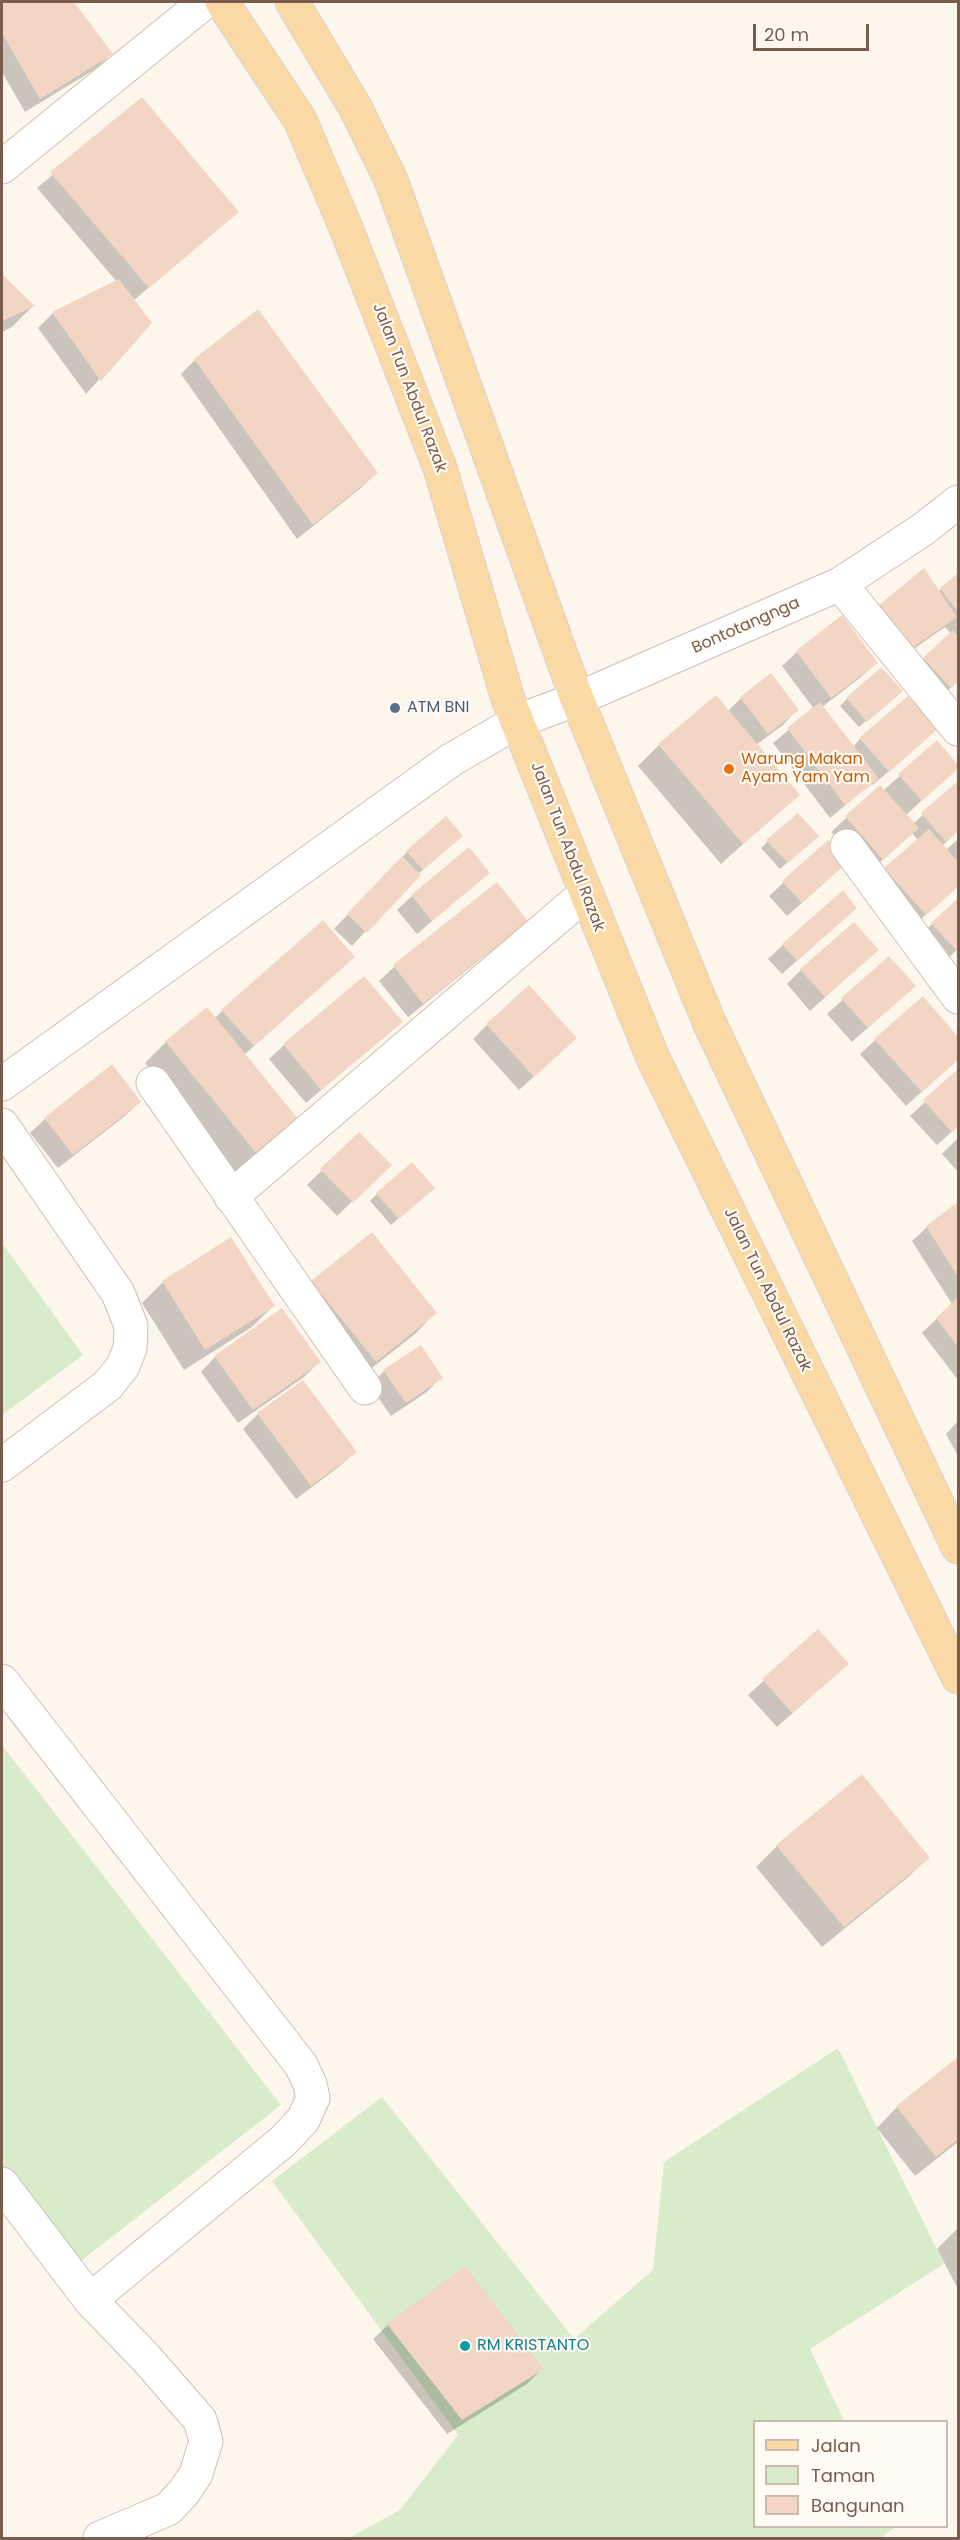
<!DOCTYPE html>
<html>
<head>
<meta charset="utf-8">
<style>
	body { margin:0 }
	#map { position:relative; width:960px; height:2540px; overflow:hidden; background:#fdf6ec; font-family:Poppins,sans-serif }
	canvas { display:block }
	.frame { position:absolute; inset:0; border:3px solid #7a5c4d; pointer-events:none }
	.legend { position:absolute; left:753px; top:2420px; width:195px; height:108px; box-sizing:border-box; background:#fffaf3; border:2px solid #cabbb1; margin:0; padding:8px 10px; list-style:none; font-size:18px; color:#7a5c4d }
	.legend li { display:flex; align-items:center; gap:12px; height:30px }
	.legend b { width:30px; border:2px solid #cabbb1 }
	.scale { position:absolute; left:753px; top:24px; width:116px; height:27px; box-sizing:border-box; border:3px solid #7a5c4d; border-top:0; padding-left:8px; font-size:18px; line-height:21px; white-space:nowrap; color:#7a5c4d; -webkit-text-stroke:4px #fffaf3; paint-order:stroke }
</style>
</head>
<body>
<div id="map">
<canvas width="960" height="2540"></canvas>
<div class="frame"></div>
<ul class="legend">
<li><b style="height:8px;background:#fbd9a5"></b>Jalan</li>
<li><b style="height:16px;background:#d8ecc9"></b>Taman</li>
<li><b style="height:16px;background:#f3d5c3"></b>Bangunan</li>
</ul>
<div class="scale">20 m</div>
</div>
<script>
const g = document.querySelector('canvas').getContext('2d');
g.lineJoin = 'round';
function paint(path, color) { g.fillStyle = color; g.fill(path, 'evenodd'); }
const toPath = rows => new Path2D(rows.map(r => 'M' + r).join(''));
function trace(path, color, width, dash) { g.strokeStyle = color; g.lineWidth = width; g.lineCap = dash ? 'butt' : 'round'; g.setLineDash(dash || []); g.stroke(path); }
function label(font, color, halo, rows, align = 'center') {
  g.font = font + ' Poppins,sans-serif'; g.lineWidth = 4.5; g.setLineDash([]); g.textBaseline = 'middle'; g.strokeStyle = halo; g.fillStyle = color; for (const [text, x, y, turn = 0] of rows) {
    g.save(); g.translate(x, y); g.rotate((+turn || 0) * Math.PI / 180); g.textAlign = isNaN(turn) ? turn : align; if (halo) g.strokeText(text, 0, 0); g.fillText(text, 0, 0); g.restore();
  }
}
paint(toPath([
	[2,1243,83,1355,2,1415],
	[2,1745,281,2105,68,2271,2,2183],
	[838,2048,944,2264,810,2349,844,2421,754,2422,754,2526,894,2528,880,2538,349,2538,400,2510,458,2435,272,2181,382,2097,574,2339,653,2270,664,2162]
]), '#d8ecc9');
paint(toPath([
	[2,2,72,2,111,54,97,68,25,112,2,72],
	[142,99,237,212,133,301,150,323,86,394,38,328,53,313,117,282,37,188],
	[2,276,33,306,12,327,2,332],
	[195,360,376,473,362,487,297,539,181,374],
	[958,575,958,681,935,702,909,673,951,634,945,627,888,667,938,592],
	[842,618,876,663,861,677,822,707,853,747,860,739,921,743,873,785,872,783,830,818,773,743,814,709,782,666,797,652],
	[894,697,859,727,840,706,847,699],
	[741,698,797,710,783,725,756,745,798,795,721,864,638,766,659,745,728,711],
	[937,742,958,767,905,816,913,824,958,783,958,831,942,846,946,850,958,839,958,886,911,928,871,884,918,840,912,833,868,873,831,832,880,787,883,791],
	[768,841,810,843,780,869,761,848],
	[454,843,418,874,352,946,334,929,407,852],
	[488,873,417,934,397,910,412,896],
	[831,877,787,916,769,896,784,882],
	[497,884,526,921,511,935,408,1017,379,981,394,967],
	[958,900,958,949,941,964,917,938],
	[855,908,782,974,768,959,783,945],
	[877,950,810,1011,787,984,801,970],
	[889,958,899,1000,852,1042,827,1014],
	[338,971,244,1055,297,1120,235,1174,145,1063,166,1042,214,1019,222,1011],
	[922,998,958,1039,958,1059,906,1106,860,1054],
	[401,1022,306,1103,269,1059,284,1045],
	[487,1025,561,1052,519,1090,473,1039],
	[958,1071,958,1126,937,1145,910,1116],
	[139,1102,125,1116,58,1168,30,1133,45,1119],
	[359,1134,390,1165,337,1216,307,1185],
	[958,1138,958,1172,942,1154],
	[377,1194,426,1195,391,1225,370,1201],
	[958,1204,958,1380,922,1333,952,1304,912,1241,927,1227],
	[231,1239,273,1306,252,1327,184,1370,142,1303,163,1282],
	[312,1282,435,1313,415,1334,354,1382,291,1303],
	[215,1357,319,1362,304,1377,238,1423,201,1372],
	[384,1371,441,1377,427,1392,391,1416,370,1386],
	[302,1382,355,1452,340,1466,296,1499,243,1429,258,1414],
	[958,1421,958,1456,946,1434],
	[818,1632,832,1678,777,1727,748,1695],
	[777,1846,928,1858,907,1878,822,1947,756,1867],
	[958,2059,958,2142,915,2176,877,2128,897,2107],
	[958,2228,958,2289,937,2249],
	[464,2268,542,2369,527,2384,447,2434,373,2339,388,2325]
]), '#0003');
paint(toPath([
	[2,2,74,2,113,54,40,99,2,33],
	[142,97,239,212,149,288,50,172],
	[2,274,35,306,2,321],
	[119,279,152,323,101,381,52,312],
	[258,309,378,473,313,525,194,359],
	[924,568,957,617,903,654,873,610],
	[958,573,958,612,940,588],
	[842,615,878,663,831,698,796,651],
	[953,630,958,636,958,681,951,688,923,658],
	[881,667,903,691,867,722,846,698],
	[771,673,799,710,768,734,740,697],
	[716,695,800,795,743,844,658,744],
	[908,696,938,729,889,772,859,738],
	[820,702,879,779,845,805,787,728],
	[937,740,958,765,958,769,922,801,898,774],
	[958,781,958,831,946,842,921,813],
	[880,785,919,828,883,860,845,816],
	[798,813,819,836,788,863,766,840],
	[446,816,463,836,423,870,406,851],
	[929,829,958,862,958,887,926,915,884,868],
	[828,840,847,863,802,903,782,881],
	[469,847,490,873,432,921,411,895],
	[402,856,421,875,367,933,347,914],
	[497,882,528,921,423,1004,393,965],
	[843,890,857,908,797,961,782,944],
	[958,898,958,949,957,951,931,923],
	[323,920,355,957,254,1046,221,1010],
	[854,922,879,950,825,997,800,969],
	[889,956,916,986,868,1028,841,998],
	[364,976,403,1022,321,1090,283,1044],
	[529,985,577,1038,534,1077,486,1024],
	[923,996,958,1037,958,1060,922,1092,874,1039],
	[207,1007,299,1120,257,1154,165,1041],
	[112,1064,141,1102,73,1155,44,1118],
	[958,1069,958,1127,952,1132,923,1100],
	[359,1132,392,1165,353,1203,320,1169],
	[412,1162,435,1188,399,1219,376,1193],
	[958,1202,958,1277,926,1226],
	[372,1232,437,1313,376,1362,311,1281],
	[231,1237,275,1306,205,1350,162,1281],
	[958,1297,958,1347,936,1318],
	[282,1308,321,1362,253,1410,214,1356],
	[421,1345,443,1378,406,1403,383,1370],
	[303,1380,357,1452,311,1486,257,1413],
	[818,1629,849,1664,792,1713,762,1679],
	[862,1774,930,1858,844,1927,776,1845],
	[958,2057,958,2139,936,2157,896,2106],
	[465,2266,544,2369,462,2420,387,2324]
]), '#f3d5c3');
const minor = toPath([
	[2,167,205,2],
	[840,584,958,729],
	[847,846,958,997],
	[153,1083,365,1388],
	[2,1084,451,760,518,721,577,699,840,584,922,530,958,502],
	[2,1125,118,1293,131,1326,130,1348,123,1366,108,1385,2,1465],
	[231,1197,585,894],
	[2,1681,301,2065,310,2084,313,2098,303,2120,282,2142,90,2300],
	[2,2184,90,2300,146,2358,200,2420,206,2441,196,2474,184,2492,168,2509,100,2538]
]);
const primary = toPath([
	[222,2,300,120,346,228,440,468,508,699,653,1058,958,1677],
	[292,2,355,107,391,180,577,699,709,1022,958,1547]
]);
trace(minor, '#d1beb0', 35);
trace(primary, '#dad1cd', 35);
trace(minor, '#fff', 33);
trace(primary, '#fbd9a5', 33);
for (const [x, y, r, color] of [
	[395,708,6,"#5c6f8a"],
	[729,769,6,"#e8710a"],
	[465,2346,6,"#0f9aa8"]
]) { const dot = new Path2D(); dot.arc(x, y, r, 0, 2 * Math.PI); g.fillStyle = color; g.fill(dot); trace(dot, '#fffaf3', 2); }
label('16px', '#7a5c4d', '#fffaf3', [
	["Jalan Tun Abdul Razak",409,388,69],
	["Bontotangnga",746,626,-24],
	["Jalan Tun Abdul Razak",567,847,69],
	["Jalan Tun Abdul Razak",767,1290,64]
]);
label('16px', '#4e5e75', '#fffaf3', [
	["ATM BNI",407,708]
], 'left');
label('16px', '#c56008', '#fffaf3', [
	["Warung Makan",741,760],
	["Ayam Yam Yam",741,778]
], 'left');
label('16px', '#0d838f', '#fffaf3', [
	["RM KRISTANTO",477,2346]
], 'left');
</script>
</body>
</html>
